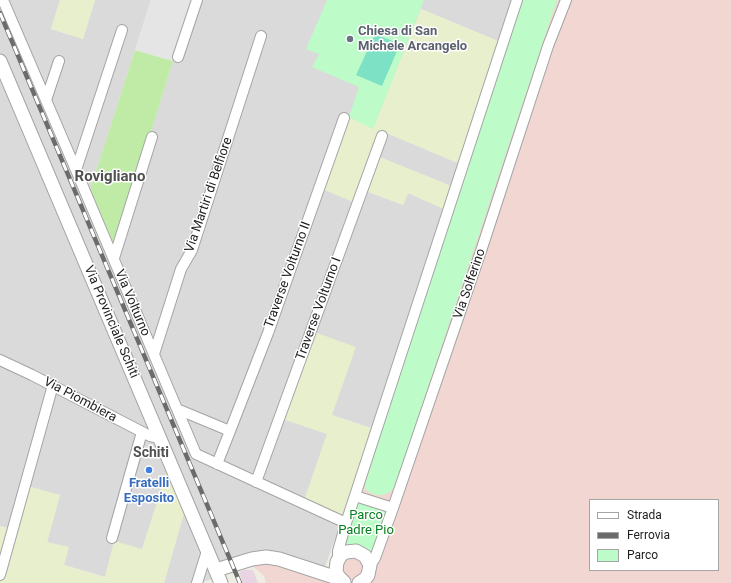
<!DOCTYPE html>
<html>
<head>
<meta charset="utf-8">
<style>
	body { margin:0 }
	#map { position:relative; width:731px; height:583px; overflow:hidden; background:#efece3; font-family:Roboto,sans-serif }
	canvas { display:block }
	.legend { position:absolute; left:589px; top:499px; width:130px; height:72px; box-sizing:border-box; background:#fff; border:1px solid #a5a5a5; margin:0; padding:5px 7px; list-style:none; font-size:12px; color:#1d1d1d }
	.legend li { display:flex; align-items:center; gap:8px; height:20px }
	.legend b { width:20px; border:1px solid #a5a5a5 }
</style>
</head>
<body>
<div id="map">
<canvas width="731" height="583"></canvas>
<ul class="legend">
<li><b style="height:5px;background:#fff"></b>Strada</li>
<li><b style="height:5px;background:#6b6b6b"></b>Ferrovia</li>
<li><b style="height:11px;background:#bdfbc9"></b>Parco</li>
</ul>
</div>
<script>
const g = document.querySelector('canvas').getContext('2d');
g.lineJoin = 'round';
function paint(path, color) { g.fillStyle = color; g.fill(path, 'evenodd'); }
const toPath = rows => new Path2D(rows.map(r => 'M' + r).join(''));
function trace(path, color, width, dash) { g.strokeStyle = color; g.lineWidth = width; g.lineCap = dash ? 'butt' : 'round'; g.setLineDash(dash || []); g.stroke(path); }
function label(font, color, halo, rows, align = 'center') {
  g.font = font + ' Roboto,sans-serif'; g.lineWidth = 3; g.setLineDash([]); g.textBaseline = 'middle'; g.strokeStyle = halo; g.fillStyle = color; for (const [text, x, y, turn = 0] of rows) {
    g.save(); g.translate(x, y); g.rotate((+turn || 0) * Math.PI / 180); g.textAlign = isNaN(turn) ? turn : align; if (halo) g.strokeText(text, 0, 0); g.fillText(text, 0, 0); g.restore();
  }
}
paint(toPath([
	[0,0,60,0,51,29,83,39,95,0,151,0,89,193,114,250,173,61,194,0,511,0,498,41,421,9,373,129,349,118,358,188,403,205,408,193,444,209,371,428,332,415,283,419,327,434,304,501,342,518,325,567,275,553,201,583,164,583,184,513,167,472,142,550,105,577,64,565,47,542,60,495,28,487,16,530,0,526],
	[384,132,458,163,451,186,374,155]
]), '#dbdada');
paint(toPath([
	[522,0,731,0,731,583,266,583,264,576,249,563,278,562,334,579],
	[590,500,718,500,718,570,590,570]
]), '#f1d6d1');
paint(toPath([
	[244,570,253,570,258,583,243,583,239,572]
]), '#e8d4e2');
paint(toPath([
	[60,0,95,0,83,39,51,29],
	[421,9,498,41,458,163,384,132,375,155,451,186,444,209,408,193,403,205,358,188,353,202,322,189,349,117,373,128],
	[314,332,356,347,332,415,371,428,342,518,304,501,327,434,283,419],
	[167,471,184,513,164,583,0,583,0,526,16,530,28,486,60,495,47,542,69,547,64,565,105,577,114,541,142,549]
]), '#e8efcd');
paint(toPath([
	[135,50,173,61,114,251,89,193]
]), '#c0eba6');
paint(toPath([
	[327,0,424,0,373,129,349,117,359,87,312,67,319,54,306,49],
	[521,0,557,0,395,486,390,492,383,495,375,495,367,491,364,485],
	[355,496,393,508,375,558,365,556,338,559]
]), '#bdfbc9');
paint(toPath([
	[375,34,400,44,382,86,356,75]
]), '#7de1c6');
paint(toPath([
	[151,0,192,0,173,61,135,50]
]), '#e5e5e5');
const minor = toPath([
	[3,0,76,170,196,454,346,523],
	[178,57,197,0],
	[46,100,59,61],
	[76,170,122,30],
	[114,258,152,137],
	[154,354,181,269,192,250,261,36],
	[0,360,32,375,150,436,160,438],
	[177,409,230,431,268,333,344,118],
	[217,464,230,431],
	[256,482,382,136],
	[355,496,393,508],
	[112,538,142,432],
	[338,559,338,551,346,523,517,0],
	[370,565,375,558,393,508,482,248,548,46,566,0],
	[0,575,53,385],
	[197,583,207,551]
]);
const tertiary = toPath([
	[0,61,221,583],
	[216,570,252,559,266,557,279,559,340,579],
	[344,582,338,576,336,571,337,562,341,555,346,552,356,551,365,556,370,565,368,575,365,579,359,583]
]);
trace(minor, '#a4a4a4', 12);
trace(tertiary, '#a4a4a4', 15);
trace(minor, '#fff', 10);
trace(tertiary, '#fff', 13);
const rail = toPath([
	[0,13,240,583]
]);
trace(rail, '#6b6b6b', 4.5);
trace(rail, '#fff', 3, [9]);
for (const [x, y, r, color] of [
	[350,39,4,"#6b7280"],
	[149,470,4,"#3f7fe0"]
]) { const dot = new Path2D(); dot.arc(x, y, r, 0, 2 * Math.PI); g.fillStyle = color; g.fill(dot); trace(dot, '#fff', 1.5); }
label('bold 13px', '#5b616d', '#fff', [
	["Chiesa di San",358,32],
	["Michele Arcangelo",358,47]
], 'left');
label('13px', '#1d1d1d', '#fff', [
	["Via Martiri di Belfiore",209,195,-71],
	["Traverse Volturno II",288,275,-70],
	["Via Solferino",470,284,-71],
	["Via Volturno",132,303,67],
	["Traverse Volturno I",319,309,-70],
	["Via Provinciale Schiti",111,322,67],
	["Via Piombiera",80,400,28]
]);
label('bold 13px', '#366cbe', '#fff', [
	["Fratelli",149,484],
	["Esposito",149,499]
]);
label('13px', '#077f1e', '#fff', [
	["Parco",366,516],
	["Padre Pio",366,531]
]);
label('bold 14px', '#505050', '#fff', [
	["Schiti",151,453]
]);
label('bold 15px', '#505050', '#fff', [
	["Rovigliano",110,177]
]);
</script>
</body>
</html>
